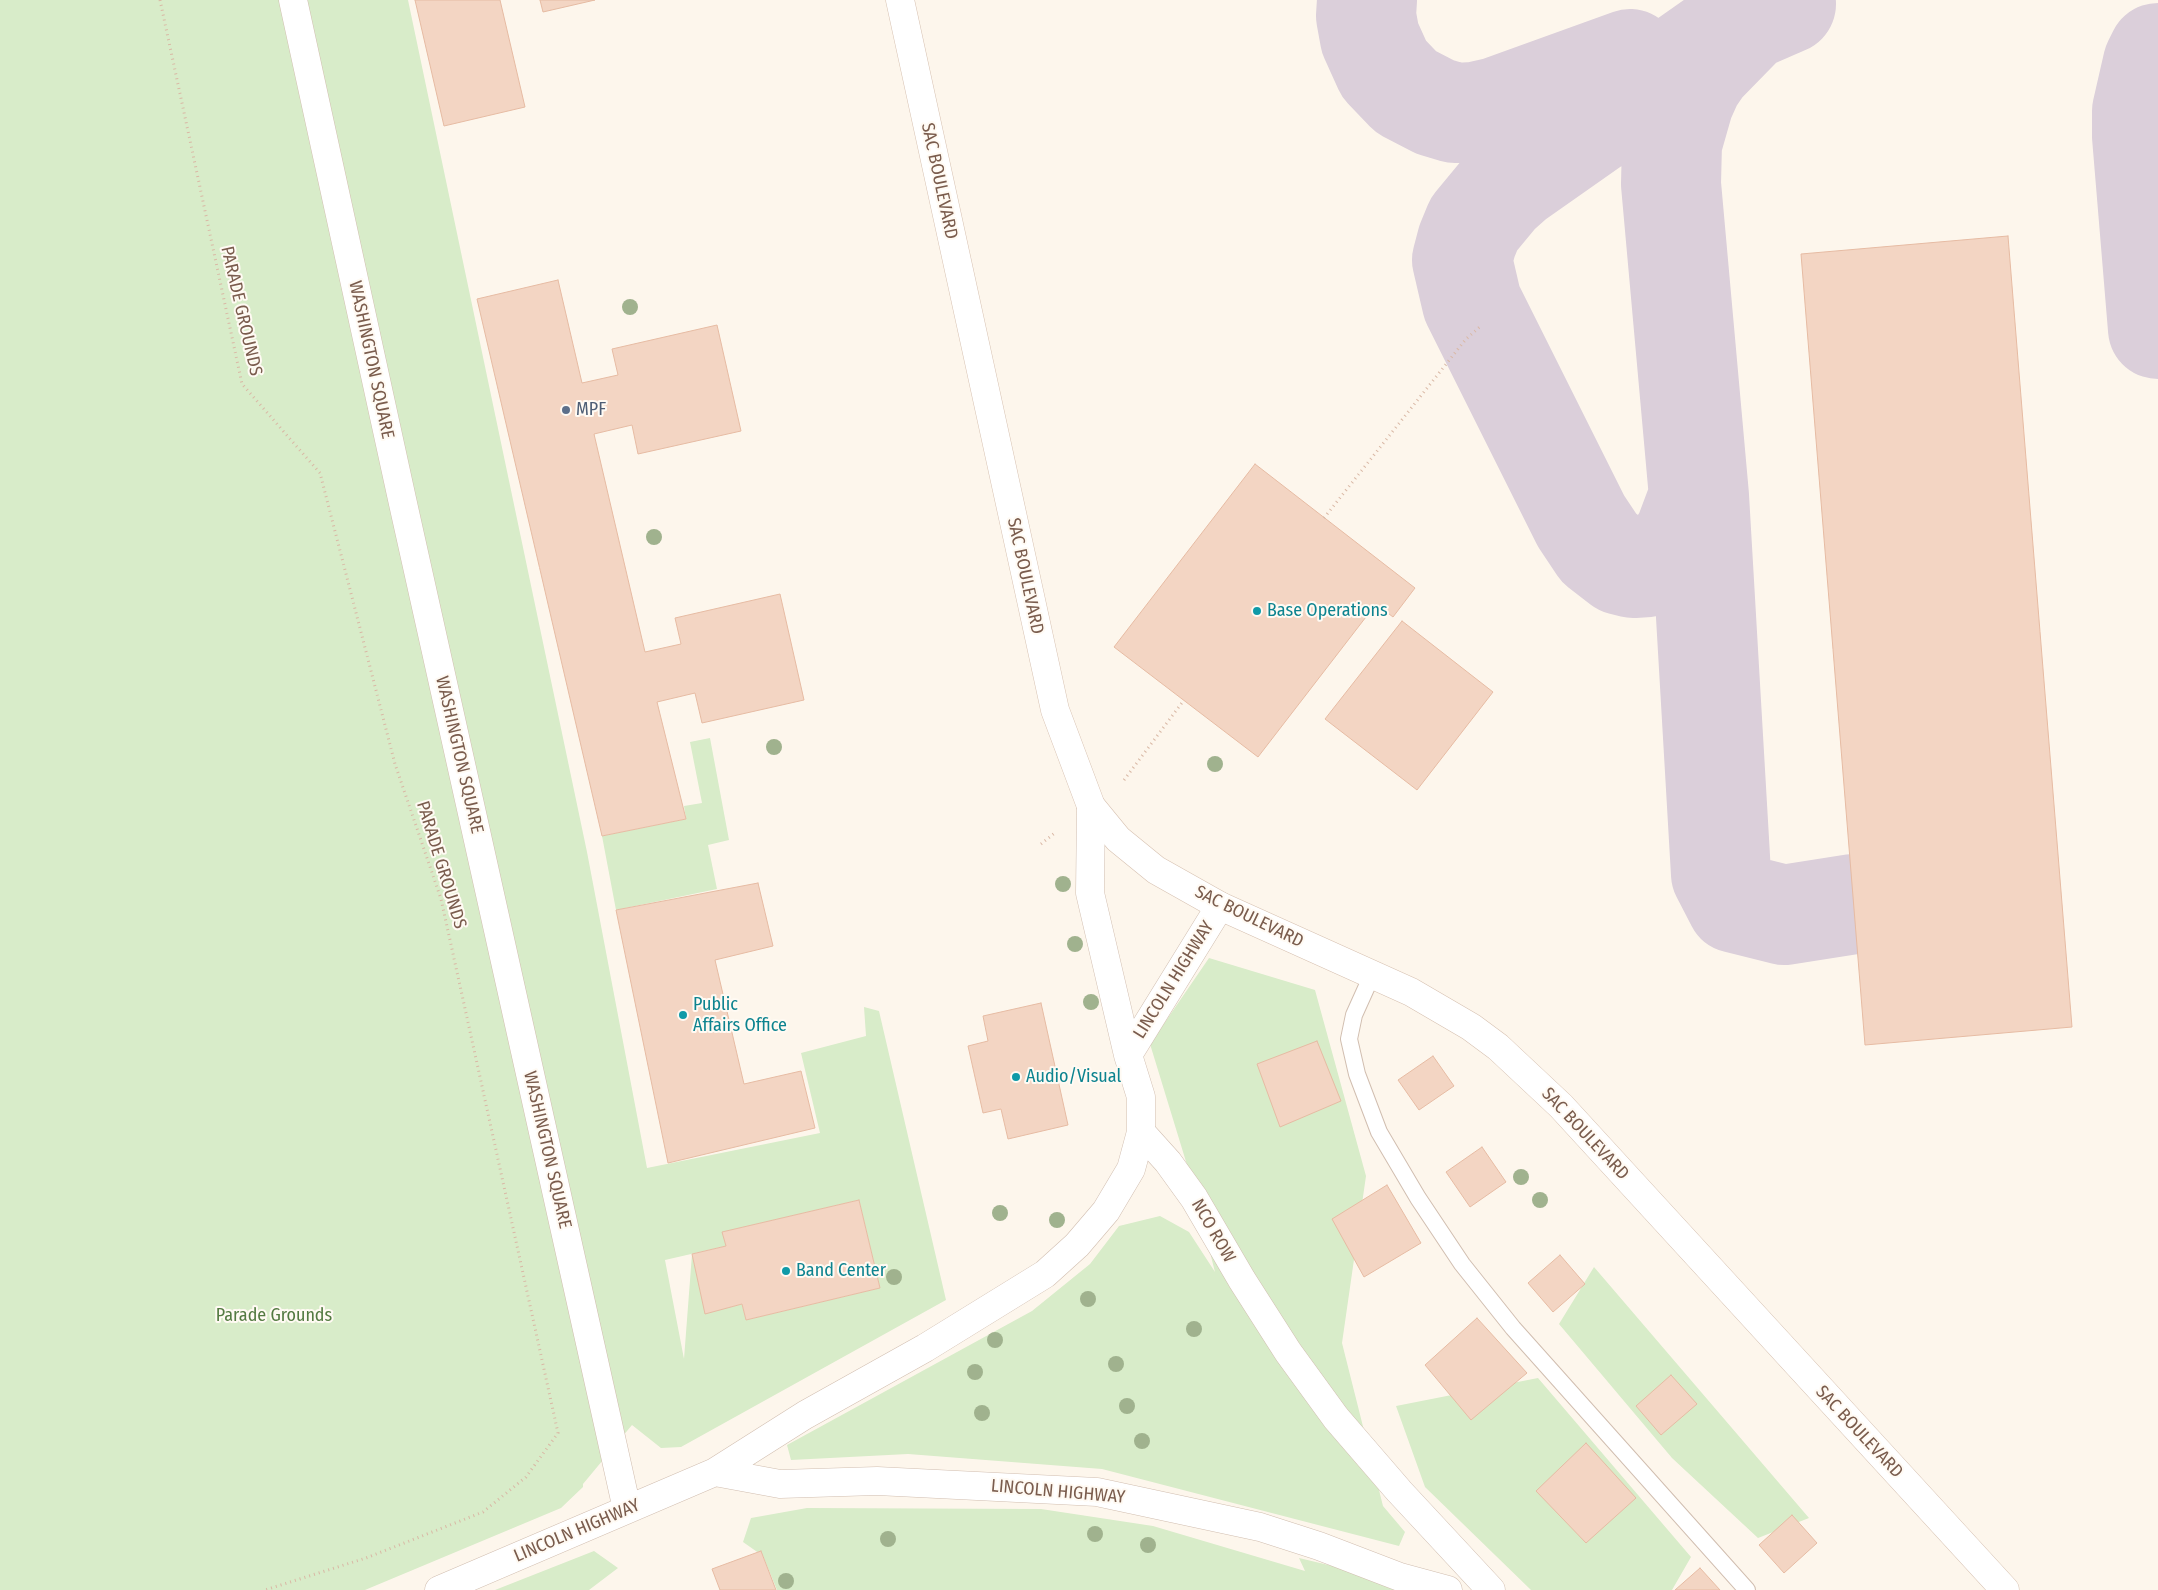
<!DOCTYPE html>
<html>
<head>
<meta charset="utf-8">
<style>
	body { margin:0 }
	canvas { display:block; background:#fdf6ec }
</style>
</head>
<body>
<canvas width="2158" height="1590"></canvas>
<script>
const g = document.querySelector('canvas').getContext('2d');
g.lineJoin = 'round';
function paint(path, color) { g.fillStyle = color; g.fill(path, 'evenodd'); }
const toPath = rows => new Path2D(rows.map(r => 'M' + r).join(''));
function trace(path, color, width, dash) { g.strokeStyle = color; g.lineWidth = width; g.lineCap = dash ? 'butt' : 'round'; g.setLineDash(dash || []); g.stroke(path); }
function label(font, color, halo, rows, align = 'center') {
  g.font = font + ' "Fira Sans Condensed",sans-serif'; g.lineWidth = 4; g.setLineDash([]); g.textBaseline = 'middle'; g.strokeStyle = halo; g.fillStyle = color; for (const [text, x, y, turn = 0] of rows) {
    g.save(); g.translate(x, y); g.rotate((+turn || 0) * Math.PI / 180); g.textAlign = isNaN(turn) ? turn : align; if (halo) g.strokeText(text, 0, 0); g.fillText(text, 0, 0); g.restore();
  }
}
paint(toPath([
	[0,0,408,0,587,852,647,1168,820,1133,801,1053,866,1036,864,1007,879,1011,946,1300,681,1447,661,1448,632,1425,583,1484,583,1487,561,1508,365,1590,0,1590],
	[859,1200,880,1288,746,1320,742,1304,706,1313,692,1254,684,1359,665,1260,726,1246,723,1232],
	[710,738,729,840,708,845,717,889,616,910,602,836,686,819,684,806,702,803,690,742],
	[1209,958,1315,990,1366,1176,1342,1343,1383,1506,1405,1532,1399,1546,1102,1469,908,1454,791,1460,787,1445,1032,1311,1090,1264,1119,1226,1160,1216,1189,1232,1215,1272,1191,1178,1150,1044],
	[1594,1267,1809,1518,1758,1538,1672,1458,1559,1324],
	[1538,1378,1691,1557,1672,1590,1531,1590,1425,1487,1396,1406],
	[807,1508,1041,1509,1153,1526,1305,1571,1299,1558,1433,1590,777,1590,763,1556,743,1542,751,1518],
	[594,1551,618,1568,589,1590,495,1590]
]), '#d8ecc9');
trace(toPath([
	[1367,0,1366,16,1370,38,1384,69,1406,92,1435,107,1455,113,1475,112,1497,107,1630,59],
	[1786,4,1747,21,1704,65,1693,81,1684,101,1672,143,1671,184,1699,496,1721,874,1736,903,1784,915,1854,904],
	[2158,53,2153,63,2142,111,2142,136,2158,329],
	[1699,496,1684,536,1674,551,1662,562,1648,567,1633,568,1621,565,1599,548,1581,521,1472,303,1462,260,1467,241,1474,224,1498,195,1516,179,1721,35]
]), '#dbcfda', 100);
const building = toPath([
	[415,0,500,0,525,107,444,126,415,0],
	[540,0,595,0,543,12,540,0],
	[2008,236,2072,1027,1865,1045,1801,254,2008,236],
	[558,280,582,383,618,375,612,349,717,325,741,431,638,454,632,425,594,434,645,652,681,644,675,618,780,594,804,700,702,723,695,693,657,702,686,819,602,836,477,299,558,280],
	[1255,464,1415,588,1393,617,1376,604,1258,757,1114,647,1255,464],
	[1402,621,1493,692,1417,790,1325,719,1402,621],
	[758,883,773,946,715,960,744,1084,801,1071,815,1128,668,1163,616,910,758,883],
	[1041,1003,1068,1125,1008,1139,1001,1109,983,1113,968,1046,988,1041,983,1016,1041,1003],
	[1317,1041,1341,1101,1280,1127,1257,1064,1317,1041],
	[1433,1056,1454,1086,1419,1110,1398,1080,1433,1056],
	[1482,1147,1506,1182,1470,1207,1446,1172,1482,1147],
	[1387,1185,1421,1243,1364,1277,1332,1219,1387,1185],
	[859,1200,880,1288,746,1320,742,1304,705,1314,692,1254,726,1246,722,1232,859,1200],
	[1560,1255,1585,1284,1553,1312,1528,1283,1560,1255],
	[1477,1318,1527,1373,1471,1420,1425,1365,1477,1318],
	[1671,1375,1697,1404,1661,1435,1636,1406,1671,1375],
	[1586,1443,1636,1498,1586,1543,1536,1491,1586,1443],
	[1792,1515,1817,1543,1784,1573,1759,1545,1792,1515],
	[761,1551,776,1590,720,1590,712,1569,761,1551],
	[1700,1568,1720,1590,1675,1590,1700,1568]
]);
paint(building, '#f3d5c3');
trace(building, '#e6bba3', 1);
const lane = toPath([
	[1372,975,1354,1015,1349,1039,1357,1074,1379,1132,1418,1198,1462,1264,1513,1328,1747,1590]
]);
const street = toPath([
	[293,0,402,499,627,1509],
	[1128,1055,1220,906],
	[1141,1132,1168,1162,1194,1198,1242,1280,1288,1352,1336,1418,1399,1491,1491,1590],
	[715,1472,780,1484,877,1481,1097,1492,1260,1527,1319,1546,1400,1577,1448,1590],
	[439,1590,715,1472,805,1415,925,1348,1045,1274,1077,1245,1106,1211,1131,1169,1141,1132,1141,1097,1128,1055,1090,893,1091,806]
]);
const secondary = toPath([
	[900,0,1055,710,1091,806,1118,839,1156,870,1220,906,1411,992,1471,1027,1498,1047,1561,1106,2005,1590]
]);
trace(lane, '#d1beb0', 18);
trace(street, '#d1beb0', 29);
trace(secondary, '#d6c0b0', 29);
trace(toPath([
	[160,0,242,384,320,473,395,764,441,899,558,1433,526,1477,483,1512,366,1558,265,1590],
	[1324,518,1466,339,1482,325],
	[1124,780,1184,700],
	[1041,844,1056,832]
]), '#d9b8a5', 3, [1, 4]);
trace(lane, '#fff', 16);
trace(street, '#fff', 28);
trace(secondary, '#fff', 28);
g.fillStyle = '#a0b28e';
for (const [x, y] of [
	[630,307],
	[654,537],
	[774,747],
	[1215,764],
	[1063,884],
	[1075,944],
	[1091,1002],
	[1521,1177],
	[1540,1200],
	[1000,1213],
	[1057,1220],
	[894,1277],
	[1088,1299],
	[1194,1329],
	[995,1340],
	[1116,1364],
	[975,1372],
	[1127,1406],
	[982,1413],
	[1142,1441],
	[1095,1534],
	[888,1539],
	[1148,1545],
	[786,1581]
]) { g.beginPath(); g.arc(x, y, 8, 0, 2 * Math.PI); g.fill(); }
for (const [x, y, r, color] of [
	[566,410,5,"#5c6f8a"],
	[1257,611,5,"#0f9aa8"],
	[683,1015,5,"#0f9aa8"],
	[1016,1077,5,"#0f9aa8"],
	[786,1271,5,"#0f9aa8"]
]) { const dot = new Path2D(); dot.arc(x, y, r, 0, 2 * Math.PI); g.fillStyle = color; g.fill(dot); trace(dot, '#fffaf3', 2); }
label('18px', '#7a5c4d', '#fffaf3', [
	["SAC BOULEVARD",939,181,78],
	["PARADE GROUNDS",241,311,77],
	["WASHINGTON SQUARE",371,360,78],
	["SAC BOULEVARD",1025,576,78],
	["WASHINGTON SQUARE",459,755,77],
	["PARADE GROUNDS",441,865,73],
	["SAC BOULEVARD",1249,917,26],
	["LINCOLN HIGHWAY",1174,980,-58],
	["SAC BOULEVARD",1585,1134,47],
	["WASHINGTON SQUARE",547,1150,77],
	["NCO ROW",1213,1231,60],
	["SAC BOULEVARD",1859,1432,47],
	["LINCOLN HIGHWAY",1058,1492,5],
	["LINCOLN HIGHWAY",577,1531,-23]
]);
label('18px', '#4e5e75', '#fffaf3', [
	["MPF",576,410]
], 'left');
label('18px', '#0d838f', '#fffaf3', [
	["Base Operations",1267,611],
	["Public",693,1005],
	["Affairs Office",693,1026],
	["Audio/Visual",1026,1077],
	["Band Center",796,1271]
], 'left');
label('18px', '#537a41', '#fffaf3', [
	["Parade Grounds",274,1316]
]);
</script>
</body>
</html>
